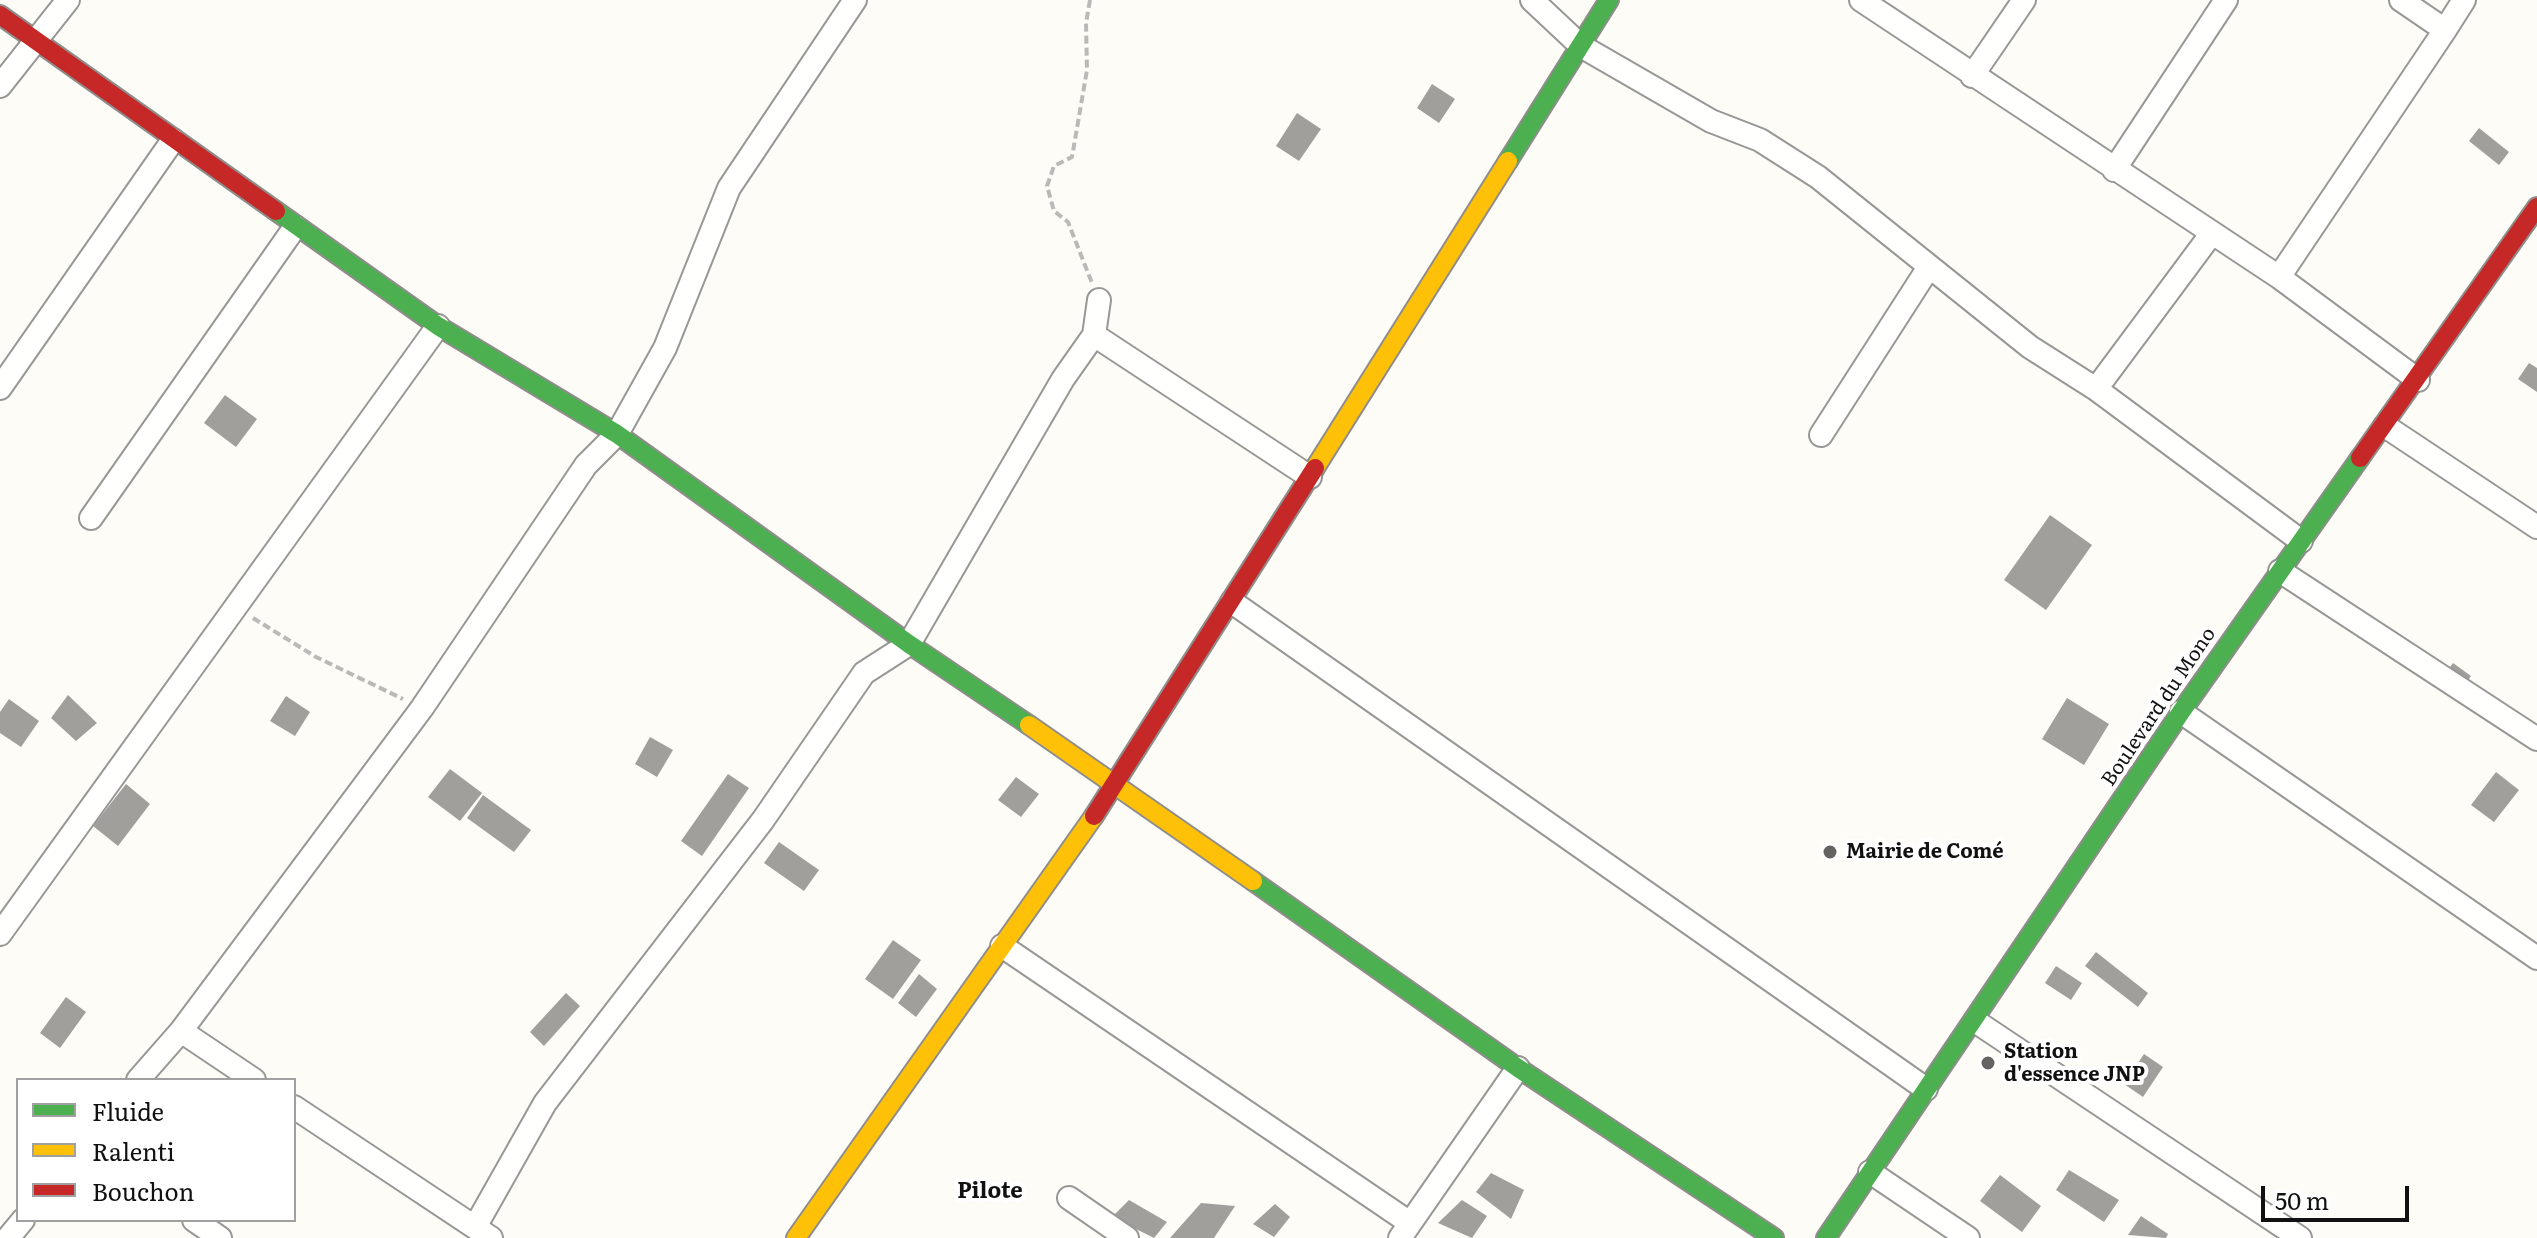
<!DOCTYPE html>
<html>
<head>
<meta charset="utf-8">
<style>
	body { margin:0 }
	#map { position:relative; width:2537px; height:1238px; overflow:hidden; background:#fdfcf7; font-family:Literata,serif }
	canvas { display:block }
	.legend { position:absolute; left:16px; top:1078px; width:280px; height:144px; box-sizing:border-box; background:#fff; border:2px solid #a0a0a0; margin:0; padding:10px 14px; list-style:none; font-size:24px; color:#111 }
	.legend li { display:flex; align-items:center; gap:16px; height:40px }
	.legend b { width:40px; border:2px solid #a0a0a0 }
	.scale { position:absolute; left:2261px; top:1186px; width:148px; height:36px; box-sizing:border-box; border:4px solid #111; border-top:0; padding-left:10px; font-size:24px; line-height:28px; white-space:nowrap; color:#111; -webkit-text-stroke:6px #fff; paint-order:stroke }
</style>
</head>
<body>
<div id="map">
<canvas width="2537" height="1238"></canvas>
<ul class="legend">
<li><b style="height:10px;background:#4caf50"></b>Fluide</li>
<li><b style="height:10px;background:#ffc107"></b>Ralenti</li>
<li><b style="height:10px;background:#c62828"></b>Bouchon</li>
</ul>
<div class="scale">50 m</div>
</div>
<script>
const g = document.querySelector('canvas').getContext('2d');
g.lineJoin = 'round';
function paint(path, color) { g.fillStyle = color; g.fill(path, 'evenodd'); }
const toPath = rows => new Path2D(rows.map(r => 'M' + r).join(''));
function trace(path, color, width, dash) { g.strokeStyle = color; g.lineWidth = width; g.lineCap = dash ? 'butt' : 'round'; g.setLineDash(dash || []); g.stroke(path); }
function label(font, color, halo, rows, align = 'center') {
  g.font = font + ' Literata,serif'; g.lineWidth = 8; g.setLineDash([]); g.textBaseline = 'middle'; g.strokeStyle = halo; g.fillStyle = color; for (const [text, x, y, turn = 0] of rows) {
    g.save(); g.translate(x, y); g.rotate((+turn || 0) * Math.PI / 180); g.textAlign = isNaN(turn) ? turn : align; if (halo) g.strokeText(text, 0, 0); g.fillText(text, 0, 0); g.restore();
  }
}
paint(toPath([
	[1432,84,1455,99,1439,123,1417,108],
	[1297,113,1321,129,1299,161,1276,146],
	[2479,128,2509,152,2499,165,2469,141],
	[2529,363,2537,368,2537,392,2518,379],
	[225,395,257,419,236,447,204,423],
	[2050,515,2092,545,2046,610,2004,580],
	[2453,663,2471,676,2463,688,2445,674],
	[68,695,97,723,76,741,51,718],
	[286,696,310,712,295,736,270,721],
	[2067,698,2109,724,2084,765,2042,739],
	[9,699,39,721,21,747,0,733,0,712],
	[650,737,673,750,657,777,635,764],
	[450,769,482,793,460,821,428,797],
	[2496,772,2519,790,2494,822,2471,805],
	[728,774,749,788,702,856,681,841],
	[1016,777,1039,794,1021,817,998,800],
	[126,784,150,804,118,846,93,826],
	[483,795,531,830,514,852,467,818],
	[779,842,819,870,804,891,764,863],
	[893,940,921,960,893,999,865,979],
	[2096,952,2148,993,2138,1007,2085,966],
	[2056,966,2082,983,2071,1000,2045,983],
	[919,974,937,989,916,1017,898,1003],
	[566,993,580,1006,544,1046,530,1032],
	[66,997,86,1012,60,1048,40,1033],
	[2144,1054,2163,1067,2143,1097,2124,1084],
	[2069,1170,2119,1200,2104,1222,2056,1190],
	[1491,1173,1524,1190,1511,1219,1476,1192],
	[2000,1175,2041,1206,2022,1232,1980,1201],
	[1129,1200,1167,1222,1154,1238,1112,1217],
	[1462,1200,1487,1216,1472,1238,1438,1223],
	[1201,1203,1235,1206,1214,1238,1170,1238],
	[1275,1204,1290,1217,1274,1237,1253,1224],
	[2141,1216,2168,1234,2166,1238,2128,1235]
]), '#a19f9c');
const street = toPath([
	[1532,0,1581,46,1711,121,1760,140,1818,177,2030,347,2096,389,2301,541],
	[1861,0,2279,277,2418,380],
	[2445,30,2464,0],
	[1972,76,2024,0],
	[0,86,68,0],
	[2114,170,2226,0],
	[2279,277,2445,30,2401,0],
	[1094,335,1310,477],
	[0,388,173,140],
	[2096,389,2212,233],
	[2385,426,2537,527],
	[1821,435,1929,267],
	[91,518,295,227],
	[2280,571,2537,739],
	[1232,602,1926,1089],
	[2181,712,2537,958],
	[0,934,438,326],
	[1002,946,1410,1223],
	[1975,1021,2300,1238],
	[181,1031,254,1080],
	[138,1080,181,1031,422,708,586,465,617,434,665,348,729,188,855,0],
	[294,1107,491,1238],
	[1870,1172,1968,1238],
	[1069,1198,1127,1238],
	[194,1220,220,1238],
	[475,1227,545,1103,763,820,864,673,909,644,1063,379,1094,335,1099,300],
	[8,1238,23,1220],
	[1400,1238,1518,1068]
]);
const fast = toPath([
	[1508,161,1609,0],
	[276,211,438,326,617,434,909,644,1029,725],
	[1253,881,1518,1068,1774,1238],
	[1826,1238,2181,712,2360,458]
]);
const slow = toPath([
	[1315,468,1508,161],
	[1029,725,1253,881],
	[796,1238,1094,816]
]);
const jam = toPath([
	[0,15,276,211],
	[2360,458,2537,207],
	[1094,816,1315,468]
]);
trace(street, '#979795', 26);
trace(fast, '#8e8d8b', 22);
trace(slow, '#8e8d8b', 22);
trace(jam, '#8e8d8b', 22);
trace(toPath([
	[1090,0,1086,23,1087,70,1072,157,1054,166,1047,186,1054,211,1068,222,1092,283],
	[253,618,316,657,403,699]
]), '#b9b9b8', 4, [8, 4]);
trace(street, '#fffffe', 22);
trace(fast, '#4caf50', 18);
trace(slow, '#ffc107', 18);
trace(jam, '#c62828', 18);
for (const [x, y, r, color] of [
	[1830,852,8,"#646362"],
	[1988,1063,8,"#646362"]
]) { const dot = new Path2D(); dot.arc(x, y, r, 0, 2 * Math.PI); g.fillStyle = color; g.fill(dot); trace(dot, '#fff', 3); }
label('20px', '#111', '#fff', [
	["Boulevard du Mono",2159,707,-56]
]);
label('bold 20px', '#111', '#fff', [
	["Mairie de Comé",1846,852],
	["Station",2004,1052],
	["d'essence JNP",2004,1075]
], 'left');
label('bold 22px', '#111', '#fff', [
	["Pilote",990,1192]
]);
</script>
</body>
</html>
